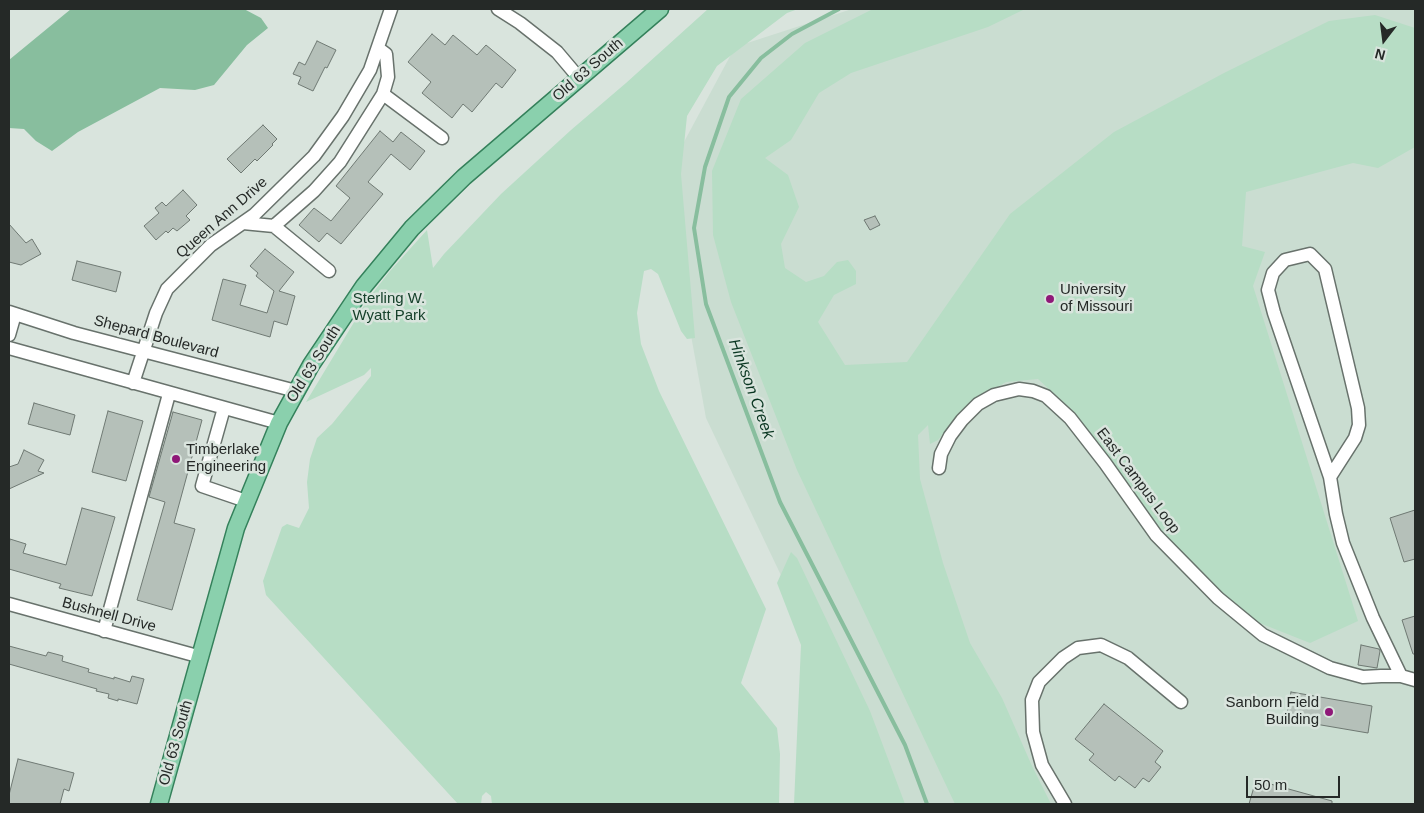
<!DOCTYPE html>
<html>
<head>
<meta charset="utf-8">
<style>
	body { margin:0 }
	#map { position:relative; width:1424px; height:813px; overflow:hidden; background:#d9e4dd; font-family:Arial,sans-serif }
	canvas { display:block }
	.frame { position:absolute; inset:0; border:10px solid #252927; pointer-events:none }
	.north { position:absolute; left:1359px; top:15px; width:50px; height:50px; -webkit-text-stroke:4px #d9e4dd; paint-order:stroke; rotate:195deg; font-size:14px; font-weight:700; line-height:20px; text-align:center; color:#252927 }
	.north::after { content:''; display:block; margin:auto; width:18px; height:22px; background:#252927; clip-path:polygon(50% 0,100% 100%,50% 72%,0 100%) }
	.scale { position:absolute; left:1246px; top:776px; width:94px; height:22px; box-sizing:border-box; border:2px solid #252927; border-top:0; padding-left:6px; font-size:15px; line-height:18px; white-space:nowrap; color:#252927; -webkit-text-stroke:4px #d9e4dd; paint-order:stroke }
</style>
</head>
<body>
<div id="map">
<canvas width="1424" height="813"></canvas>
<div class="frame"></div>
<div class="north">N</div>
<div class="scale">50 m</div>
</div>
<script>
const g = document.querySelector('canvas').getContext('2d');
g.lineJoin = 'round';
function paint(path, color) { g.fillStyle = color; g.fill(path, 'evenodd'); }
const toPath = rows => new Path2D(rows.map(r => 'M' + r).join(''));
function trace(path, color, width, dash) { g.strokeStyle = color; g.lineWidth = width; g.lineCap = dash ? 'butt' : 'round'; g.setLineDash(dash || []); g.stroke(path); }
function label(font, color, halo, rows, align = 'center') {
  g.font = font + ' Arial,sans-serif'; g.lineWidth = 5; g.setLineDash([]); g.textBaseline = 'middle'; g.strokeStyle = halo; g.fillStyle = color; for (const [text, x, y, turn = 0] of rows) {
    g.save(); g.translate(x, y); g.rotate((+turn || 0) * Math.PI / 180); g.textAlign = isNaN(turn) ? turn : align; if (halo) g.strokeText(text, 0, 0); g.fillText(text, 0, 0); g.restore();
  }
}
paint(toPath([
	[852,9,1415,9,1415,804,890,804,706,418,663,181,735,47]
]), '#caddd1');
paint(toPath([
	[708,9,798,9,787,13,717,66,687,116,681,174,695,338,687,339,681,331,658,274,651,269,644,271,637,313,641,344,659,391,766,609,741,683,777,728,780,754,779,804,492,804,491,796,486,792,482,796,481,804,458,804,266,595,263,581,282,527,287,524,299,528,309,508,307,482,310,459,317,438,332,424,371,376,371,368,364,375,306,402,368,299,390,271,427,230,433,268,444,254,501,194,571,130,626,83],
	[873,9,1025,9,988,27,851,73,819,93,791,140,765,158,788,175,799,207,781,244,785,268,806,282,824,276,837,262,848,260,856,271,856,284,834,295,818,322,845,365,907,362,1010,214,1114,132,1224,73,1329,21,1375,15,1415,28,1415,147,1378,168,1353,163,1246,192,1242,246,1265,252,1253,286,1358,621,1310,643,1252,620,1159,533,1072,410,1038,379,1006,382,966,406,938,440,930,444,928,425,918,435,920,479,943,563,970,643,1002,698,1032,766,1051,804,955,804,797,470,731,302,713,235,712,171,741,99,805,43],
	[791,552,797,558,870,711,905,804,794,804,801,645,777,583]
]), '#b7ddc5');
paint(toPath([
	[71,9,244,9,261,18,268,28,247,45,214,85,195,90,160,88,78,132,52,151,36,141,24,129,9,128,9,60]
]), '#88be9e');
trace(toPath([
	[839,9,792,34,761,58,729,97,705,167,694,228,706,304,780,502,905,745,927,804]
]), '#88be9e', 4);
const building = toPath([
	[432,34,445,45,453,35,477,55,486,45,516,70,502,88,496,83,472,112,463,104,452,118,422,93,431,82,408,62,432,34],
	[317,41,336,50,327,68,325,67,313,91,298,84,301,77,293,74,299,62,305,65,317,41],
	[263,125,277,139,272,144,273,145,257,161,255,159,241,173,227,159,263,125],
	[380,131,393,142,401,132,425,151,410,170,391,154,368,182,383,194,341,244,327,233,319,242,299,225,314,208,331,221,350,198,336,186,380,131],
	[183,190,197,205,186,216,190,220,177,231,173,228,168,233,166,231,156,240,144,226,159,213,155,208,162,202,166,206,183,190],
	[875,216,880,225,870,230,864,220,875,216],
	[9,224,26,243,32,239,41,254,21,265,9,262,9,224],
	[265,249,294,272,279,291,295,296,287,325,274,321,270,337,212,320,223,279,246,285,240,305,267,313,274,291,256,276,258,273,250,266,265,249],
	[77,261,121,272,116,292,72,280,77,261],
	[34,403,75,415,70,435,28,424,34,403],
	[108,411,143,421,126,481,92,472,108,411],
	[173,412,202,420,174,523,195,529,172,610,137,600,165,502,149,497,173,412],
	[24,450,44,460,38,471,44,473,9,489,9,467,18,464,24,450],
	[82,508,115,517,92,596,59,588,61,584,9,569,9,545,10,539,26,544,23,553,66,565,82,508],
	[1415,510,1415,559,1404,562,1390,518,1415,510],
	[1415,616,1415,654,1413,654,1402,620,1415,616],
	[1361,645,1379,649,1380,651,1377,668,1358,665,1361,645],
	[9,646,46,656,48,652,63,656,62,661,89,669,88,672,114,679,114,677,130,682,132,676,144,679,137,704,118,699,118,701,108,698,109,694,96,691,97,689,9,664,9,646],
	[1291,692,1372,706,1368,733,1286,719,1291,692],
	[1104,704,1163,751,1155,762,1161,767,1149,782,1143,778,1135,788,1119,776,1115,781,1089,760,1094,754,1075,739,1104,704],
	[18,759,74,773,69,791,64,789,60,804,9,804,9,795,18,759],
	[1256,780,1332,801,1332,804,1249,804,1256,780]
]);
paint(building, '#b5c0b9');
trace(building, '#6f7973', 1);
const minor = toPath([
	[498,9,520,23,557,52,579,78],
	[383,94,442,138],
	[243,223,274,226,314,191,340,162,383,94,388,77,386,54,378,48],
	[274,226,329,271],
	[9,312,74,333,296,391],
	[9,335,15,314],
	[9,348,279,423],
	[133,383,156,313,167,289,211,245,254,215,314,156,343,116,370,70,391,9],
	[224,408,202,486,246,501],
	[939,468,941,454,950,436,962,420,978,404,994,395,1019,389,1033,391,1046,396,1070,418,1105,463,1156,535,1218,598,1263,635,1330,668,1363,677,1381,676,1401,676,1415,680],
	[1330,477,1355,438,1359,425,1358,408,1325,269,1310,254,1285,260,1273,273,1268,290,1274,313,1330,477,1336,514,1343,543,1373,618,1401,676],
	[9,604,201,657],
	[104,631,169,394],
	[1065,804,1042,765,1033,732,1032,700,1039,682,1063,658,1078,648,1101,645,1128,658,1181,702]
]);
const major = toPath([
	[159,804,236,528,279,423,311,365,364,286,412,228,464,177,660,9]
]);
trace(minor, '#68726c', 15);
trace(major, '#34815b', 19);
trace(minor, '#fff', 12);
trace(major, '#8ad0ad', 16);
for (const [x, y, r, color] of [
	[1050,299,5,"#8f1878"],
	[176,459,5,"#8f1878"],
	[1329,712,5,"#8f1878"]
]) { const dot = new Path2D(); dot.arc(x, y, r, 0, 2 * Math.PI); g.fillStyle = color; g.fill(dot); trace(dot, '#d9e4dd', 2); }
label('15px', '#252927', '#d9e4dd', [
	["Old 63 South",588,70,-41],
	["Queen Ann Drive",222,218,-41],
	["Shepard Boulevard",156,337,15],
	["Old 63 South",314,364,-58],
	["East Campus Loop",1138,481,53],
	["Bushnell Drive",109,615,15],
	["Old 63 South",176,743,-74]
]);
label('15px', '#252927', '#d9e4dd', [
	["University",1060,290],
	["of Missouri",1060,307],
	["Timberlake",186,450],
	["Engineering",186,467],
	["Sanborn Field",1319,703,"right"],
	["Building",1319,720,"right"]
], 'left');
label('15px', '#16412b', '#d9e4dd', [
	["Sterling W.",389,299],
	["Wyatt Park",389,316]
]);
label('italic 16px', '#093621', '#d9e4dd', [
	["Hinkson Creek",751,389,70]
]);
</script>
</body>
</html>
